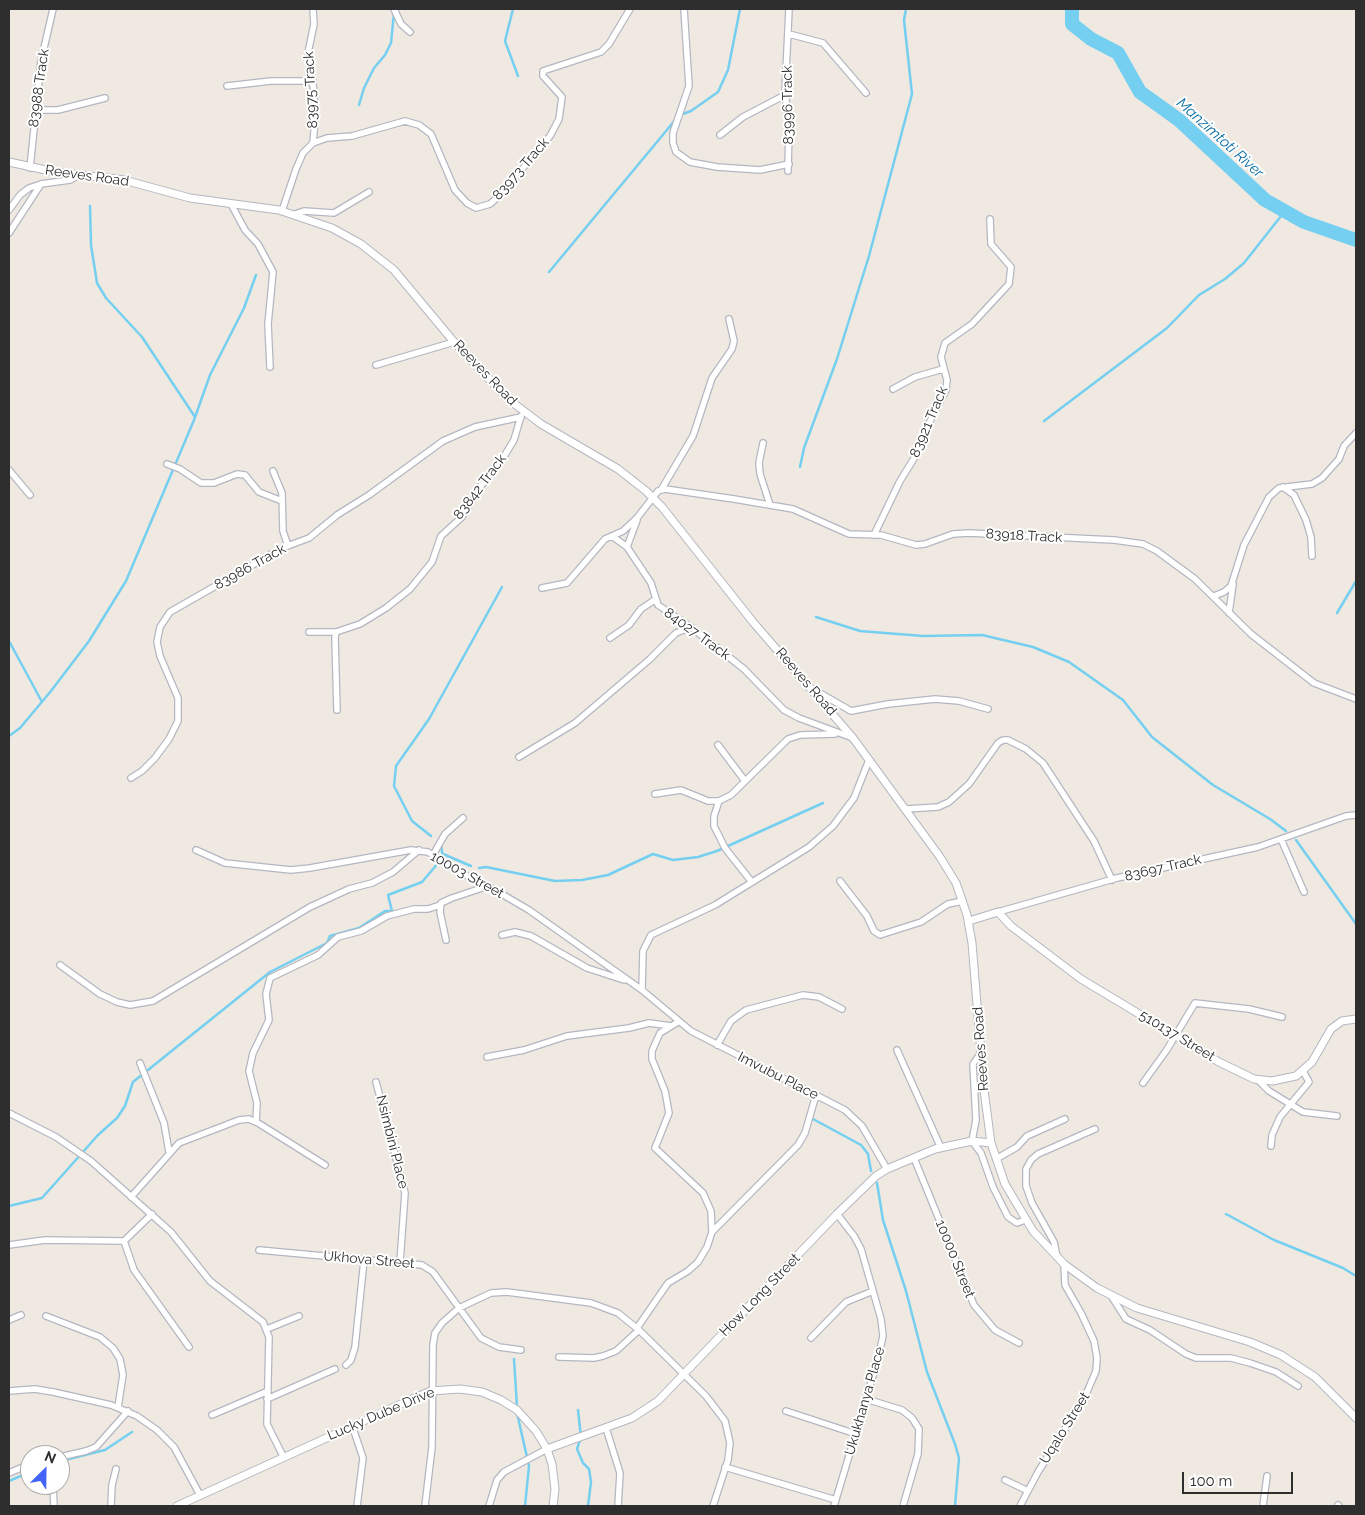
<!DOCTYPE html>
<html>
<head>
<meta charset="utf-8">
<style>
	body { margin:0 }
	#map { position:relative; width:1365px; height:1515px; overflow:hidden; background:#efe9e1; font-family:Raleway,sans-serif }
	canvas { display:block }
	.frame { position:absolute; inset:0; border:10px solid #2e2e2e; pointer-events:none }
	.north { position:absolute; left:20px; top:1445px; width:50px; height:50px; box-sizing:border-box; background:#fff; border:1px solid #ababab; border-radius:50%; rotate:23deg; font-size:14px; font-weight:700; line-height:20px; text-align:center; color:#2e2e2e }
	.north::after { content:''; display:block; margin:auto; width:18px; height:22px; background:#4264fb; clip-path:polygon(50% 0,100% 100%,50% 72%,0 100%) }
	.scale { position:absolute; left:1182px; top:1472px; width:111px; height:22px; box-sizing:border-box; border:2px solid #2e2e2e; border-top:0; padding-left:6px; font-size:15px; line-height:18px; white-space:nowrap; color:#2e2e2e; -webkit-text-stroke:4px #fff; paint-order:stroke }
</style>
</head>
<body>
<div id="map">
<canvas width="1365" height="1515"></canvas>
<div class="frame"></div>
<div class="north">N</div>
<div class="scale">100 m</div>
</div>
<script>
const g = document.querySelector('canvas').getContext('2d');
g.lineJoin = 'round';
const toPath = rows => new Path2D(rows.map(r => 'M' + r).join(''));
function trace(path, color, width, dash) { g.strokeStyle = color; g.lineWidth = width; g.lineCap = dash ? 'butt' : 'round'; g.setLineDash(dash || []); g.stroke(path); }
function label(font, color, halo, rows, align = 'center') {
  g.font = font + ' Raleway,sans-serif'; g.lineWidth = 4; g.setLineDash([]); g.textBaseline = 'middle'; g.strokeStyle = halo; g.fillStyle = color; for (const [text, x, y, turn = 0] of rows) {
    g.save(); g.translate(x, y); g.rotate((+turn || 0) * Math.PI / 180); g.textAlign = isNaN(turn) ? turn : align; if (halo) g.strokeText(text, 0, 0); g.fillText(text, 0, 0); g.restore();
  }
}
trace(toPath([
	[513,9,505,41,518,76],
	[359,105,364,88,374,68,385,55,391,43,394,13],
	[680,115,691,111,718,92,728,70,740,9],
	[90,206,91,245,97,283,106,298,142,337,195,417],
	[549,272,676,119],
	[1044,421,1167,328,1199,295,1225,279,1244,263,1285,211],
	[800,467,804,448,837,359,869,256,912,94,904,20,906,9],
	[1337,613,1356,581],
	[816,617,860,631,923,636,982,635,1033,647,1069,662,1123,700,1152,737,1213,785,1270,819,1286,831],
	[9,641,42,702],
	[9,736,20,728,51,691,89,641,126,581,194,420,210,375,244,308,256,275],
	[431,836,412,821,394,786,396,766,429,719,502,587],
	[1296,840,1356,924],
	[441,845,443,858],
	[443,854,471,866],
	[479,868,486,867,555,881,582,880,608,875,653,854,673,860,698,857,717,851,823,803],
	[813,1119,861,1145,868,1154,871,1171],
	[877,1183,883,1220,906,1291,927,1372,955,1444,959,1458,955,1506],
	[9,1206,42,1198,98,1135,117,1118,125,1106,133,1082,270,972,327,943,330,936,359,928,385,911,392,911,388,895,422,882,439,862],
	[1226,1214,1274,1240,1343,1268,1356,1276],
	[514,1359,517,1407],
	[578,1410,581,1437,577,1449,583,1463,589,1469,591,1482,588,1506],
	[517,1413,529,1466,525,1506],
	[61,1461,105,1450,132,1432],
	[9,1481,30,1472]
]), '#75cff0', 2.5);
trace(toPath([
	[1072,9,1072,24,1091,39,1118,53,1140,92,1179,120,1265,200,1304,222,1356,240]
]), '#75cff0', 14);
const minor = toPath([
	[394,9,401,24,410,32],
	[684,9,689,86,673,133,673,143,676,152,690,162,717,167,760,170,789,164],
	[789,34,823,43,866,93],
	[227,86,271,81,313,81],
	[35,110,58,110,105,98],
	[720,135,743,117,785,95],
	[313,143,315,120,314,92,308,53,314,24,313,9],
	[30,168,41,61,53,9],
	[788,171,789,127,785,92,789,9],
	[231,204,245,230,258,244,273,272,268,324,270,367],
	[9,210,20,195,29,188,41,184,70,180,79,175],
	[282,211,296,169,303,153,313,143,327,138,352,136,405,121,419,125,431,134,455,190,467,203,476,208,490,204,500,195,550,136,559,119,562,97,543,76,543,71,601,52,609,44,630,9],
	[295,214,304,211,334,213,369,192],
	[9,233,41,184],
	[376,365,454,342],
	[893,389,915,377,943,369],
	[763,443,759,463,760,474,770,505],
	[167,464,180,469,201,483,214,483,237,474,245,475,259,492,282,501],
	[9,470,30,495],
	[273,471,282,493,283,531,288,546],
	[1283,487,1294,495,1306,520,1311,537,1312,556],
	[661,490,693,436,712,378,732,349,734,341,729,319],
	[874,535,900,481,918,452,925,431,946,390,947,380,941,357,945,343,972,324,1009,284,1011,267,991,244,990,219],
	[627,547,637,520],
	[542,588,567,583,605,539,612,536],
	[1214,596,1224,592,1231,586,1244,545,1269,497,1279,488,1312,484,1322,478,1339,459,1344,446,1356,433],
	[1229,613,1233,584],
	[309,632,336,632,360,624,386,608,410,589,432,562,441,536,462,517,480,487,500,463,514,440,521,416],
	[336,632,335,638,337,710],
	[610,638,629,625,641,609,656,599],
	[811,688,851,711,888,704,935,699,959,701,988,709],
	[853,738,799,718,784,710,744,669,691,627,658,605,651,583,627,547,612,536,623,531,637,518,658,491,665,489,734,499,793,509,849,534,881,535,916,545,925,544,953,534,969,533,1114,540,1143,544,1157,551,1195,579,1251,634,1314,683,1356,699],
	[718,745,745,781],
	[519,757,575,723,650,659,676,633,691,627],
	[131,778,142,771,155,758,169,739,178,721,178,698,160,656,157,642,160,627,170,612,282,548,309,538,337,515,369,495,443,441,475,427,521,417],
	[655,794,681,790,708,801,719,801,731,795,788,739,800,735,835,734],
	[719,801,714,816,714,826,725,848,751,881],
	[906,809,938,807,949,802,969,784,998,743,1003,740,1008,740,1026,749,1043,763,1094,841,1112,880],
	[1281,839,1304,892],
	[196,850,225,863,291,870,310,868,411,850,428,852,459,872,488,886,529,910,642,990,691,1031,845,1110,862,1126,887,1169],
	[433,855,445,834,463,818],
	[840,881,867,916,874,931,880,935,921,922,948,904,963,901],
	[998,912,1117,878,1258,847,1346,816,1356,815],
	[502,935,515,932,531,936,587,968,624,980],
	[446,940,440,912,441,903,452,898,488,886],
	[60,965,100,994,117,1002,130,1005,153,1001,310,907,349,889,372,883,393,872,419,850],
	[642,990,643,951,651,935,715,905,809,847,833,826,854,798,869,760],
	[717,1045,731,1021,746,1010,803,995,819,997,842,1009],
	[897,1050,941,1148],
	[981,1053,973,1064,976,1120,972,1141,981,1153,993,1187,1008,1217,1017,1223,1025,1220],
	[487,1057,524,1050,567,1036,629,1028,649,1023,671,1026],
	[140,1063,164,1123,169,1152],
	[1258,1080,1269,1091,1303,1112,1337,1116],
	[376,1082,405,1193,400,1262],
	[1143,1083,1166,1051,1195,1003,1249,1009,1282,1017],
	[9,1113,56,1137,91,1161,171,1232,210,1281,263,1322,269,1337,267,1424,283,1456],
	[256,1122,257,1103,249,1071,253,1053,269,1020,266,994,270,978,318,955,338,937,361,931,387,916,414,909,428,909,440,905],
	[1271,1146,1272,1135,1280,1117,1309,1082,1303,1071],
	[914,1158,974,1305,995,1330,1019,1343],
	[996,1159,1017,1147,1027,1136,1065,1119],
	[131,1197,179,1143,239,1120,249,1119,258,1123,325,1165],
	[712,1232,798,1145,805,1133,816,1095],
	[124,1241,134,1270,189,1347],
	[9,1245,45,1240,124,1241,152,1214],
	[259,1250,422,1265,433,1272,481,1338,499,1347,521,1350],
	[1057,1257,1054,1242,1032,1203,1026,1186,1026,1169,1031,1160,1038,1154,1095,1129],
	[1112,1297,1126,1319,1150,1330,1186,1354,1196,1358,1231,1358,1250,1363,1276,1372,1298,1386],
	[46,1316,100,1337,113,1348,120,1359,123,1375,118,1407],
	[9,1320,21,1315],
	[637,1328,668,1283,688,1271,698,1262,707,1247,712,1232,711,1211,703,1193,655,1148,669,1113,665,1091,652,1059,652,1051,660,1033,678,1022],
	[267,1329,299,1316],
	[811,1338,846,1302,873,1291],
	[559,1357,594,1358,603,1356,616,1351,639,1330],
	[346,1365,351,1360,355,1347,364,1260],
	[9,1391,35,1389,53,1392,111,1405,137,1416,157,1430,174,1447,200,1495],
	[267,1399,335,1369],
	[866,1399,902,1410,912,1418,919,1429,918,1454,903,1506],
	[786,1411,856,1434],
	[212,1415,268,1391],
	[352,1425,363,1458,357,1506],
	[606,1428,620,1473,618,1506],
	[60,1457,86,1451,96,1447,128,1411],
	[725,1467,836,1500],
	[9,1473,30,1464],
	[1005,1480,1028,1491],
	[53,1485,54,1506],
	[1338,1505,1339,1506],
	[111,1506,112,1485,116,1469],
	[425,1506,432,1447,433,1345,435,1333,442,1323,459,1308,491,1293,507,1292,591,1303,618,1313,639,1330,706,1396,725,1421,730,1443,728,1460,713,1506],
	[489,1506,497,1480,504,1472,547,1449],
	[834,1506,878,1359,883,1336,881,1319,861,1249,854,1236,837,1214],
	[1020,1506,1038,1472,1084,1399,1096,1371,1097,1358,1094,1341,1081,1313,1065,1285,1064,1264],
	[1263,1506,1267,1476]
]);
const tertiary = toPath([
	[9,162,55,172,124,180,190,198,279,210,332,228,361,244,394,270,454,342,508,399,541,424,618,469,646,491,662,507,753,622,853,738,940,857,956,883,967,915,972,943,984,1090,991,1143,1005,1184,1033,1231,1064,1264,1097,1288,1137,1308,1250,1342,1281,1355,1315,1377,1356,1418],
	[969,921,998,912,1011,926,1081,979,1219,1062,1254,1079,1272,1081,1296,1076,1312,1062,1331,1029,1342,1021,1356,1019],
	[547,1449,632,1418,658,1401,837,1214,876,1176,887,1169,935,1149,972,1141,991,1143],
	[177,1506,412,1399,431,1391,460,1389,482,1392,501,1400,517,1410,536,1431,547,1449,552,1464,555,1489,553,1506]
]);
trace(minor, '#b4b7c1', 8);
trace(tertiary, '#b4b7c1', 9);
trace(minor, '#fff', 5.5);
trace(tertiary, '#fff', 7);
label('14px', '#2e2e2e', '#fff', [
	["83988 Track",39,88,-82],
	["83975 Track",311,90,-93],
	["83996 Track",788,105,-91],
	["83973 Track",521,169,-49],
	["Reeves Road",87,176,8],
	["Reeves Road",485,373,46],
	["83921 Track",929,422,-67],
	["83842 Track",480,487,-53],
	["83918 Track",1024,536,3],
	["83986 Track",250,567,-29],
	["84027 Track",697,634,36],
	["Reeves Road",806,682,49],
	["83697 Track",1163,868,-13],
	["10003 Street",467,875,29],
	["510137 Street",1177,1036,31],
	["Reeves Road",981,1049,-94],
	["Imvubu Place",778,1076,27],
	["Nsimbini Place",392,1142,76],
	["10000 Street",955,1259,68],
	["Ukhova Street",369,1260,5],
	["How Long Street",760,1295,-46],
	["Ukukhanya Place",865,1401,-74],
	["Lucky Dube Drive",381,1414,-23],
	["Uqalo Street",1065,1428,-58]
]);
label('italic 15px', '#0d6fa3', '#fff', [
	["Manzimtoti River",1220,138,42]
]);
</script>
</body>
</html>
